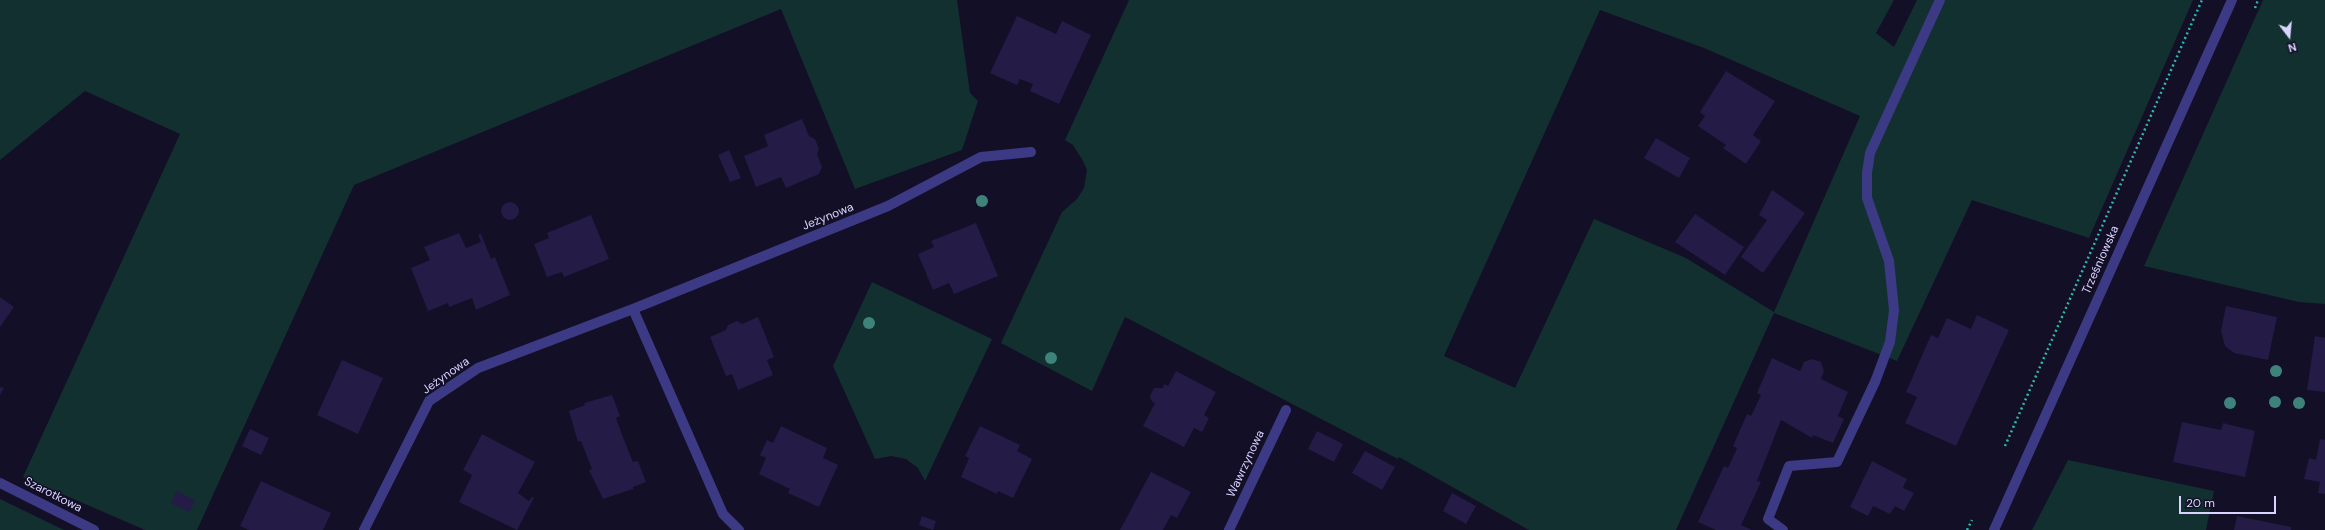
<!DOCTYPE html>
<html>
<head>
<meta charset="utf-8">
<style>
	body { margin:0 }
	#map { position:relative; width:2325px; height:530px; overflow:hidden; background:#130f26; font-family:"DM Sans",sans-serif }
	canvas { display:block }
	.north { position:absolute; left:2269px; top:16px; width:40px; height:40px; -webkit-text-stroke:3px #130f26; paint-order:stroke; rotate:164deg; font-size:11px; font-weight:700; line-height:16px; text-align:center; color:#d9d4ff }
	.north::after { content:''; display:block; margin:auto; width:14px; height:18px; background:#d9d4ff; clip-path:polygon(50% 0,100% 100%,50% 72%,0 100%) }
	.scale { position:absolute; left:2179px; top:496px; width:97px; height:18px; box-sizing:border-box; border:2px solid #d9d4ff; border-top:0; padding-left:5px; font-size:12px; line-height:14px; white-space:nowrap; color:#d9d4ff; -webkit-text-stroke:3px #130f26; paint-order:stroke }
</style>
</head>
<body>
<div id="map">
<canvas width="2325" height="530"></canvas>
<div class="north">N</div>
<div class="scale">20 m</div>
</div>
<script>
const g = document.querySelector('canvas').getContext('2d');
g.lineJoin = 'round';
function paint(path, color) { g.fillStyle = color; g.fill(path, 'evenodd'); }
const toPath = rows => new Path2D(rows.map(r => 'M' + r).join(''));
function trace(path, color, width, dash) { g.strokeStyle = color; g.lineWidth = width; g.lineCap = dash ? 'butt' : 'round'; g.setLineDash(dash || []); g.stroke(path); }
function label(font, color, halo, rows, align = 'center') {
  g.font = font + ' "DM Sans",sans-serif'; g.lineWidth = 3; g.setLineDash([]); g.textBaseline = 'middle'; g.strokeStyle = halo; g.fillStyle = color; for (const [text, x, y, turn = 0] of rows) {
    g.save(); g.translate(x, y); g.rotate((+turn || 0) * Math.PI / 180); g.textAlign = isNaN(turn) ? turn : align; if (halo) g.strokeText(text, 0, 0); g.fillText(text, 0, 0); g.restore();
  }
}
paint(toPath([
	[0,0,957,0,970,93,978,101,962,150,855,189,781,9,354,185,197,530,145,530,23,477,180,134,85,91,0,160],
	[1129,0,1894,0,1876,33,1894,47,1917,0,2193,0,2089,238,1972,200,1897,361,1774,313,1676,530,1529,530,1399,457,1398,459,1125,317,1092,391,1001,343,1062,212,1077,199,1084,188,1087,170,1083,161,1073,145,1065,140],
	[1600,10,1704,48,1860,116,1774,312,1686,258,1594,219,1515,388,1444,356],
	[2263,0,2325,0,2325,304,2299,302,2144,266],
	[872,282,992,339,925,481,918,468,906,459,891,456,875,459,833,366],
	[2068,460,2214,491,2206,530,2032,530],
	[0,499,64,530,0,530]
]), '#12302f');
paint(toPath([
	[1017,16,1056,34,1062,21,1091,35,1059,104,1030,91,1033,84,1020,79,1017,85,990,73],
	[1726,71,1775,101,1753,135,1761,141,1746,164,1723,148,1726,145,1698,126,1705,116,1700,112],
	[802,119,809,136,815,139,819,149,817,154,822,167,819,174,786,188,781,177,756,187,744,156,768,146,764,135],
	[1656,138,1690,158,1679,178,1644,158],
	[729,150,741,178,730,182,718,155],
	[1772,190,1805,213,1763,273,1741,257,1767,220,1759,215],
	'501 211a9 9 0 1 1 18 0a9 9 0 1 1-18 0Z',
	[1695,214,1744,247,1725,275,1675,242],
	[591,215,609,259,564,277,562,272,547,277,534,244,549,238,547,233],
	[976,223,998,276,954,294,949,283,933,290,918,254,934,247,931,241],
	[459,233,466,248,481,242,478,235,481,234,491,259,495,257,510,295,476,310,472,298,449,307,448,303,428,311,411,268,430,260,424,247],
	[0,297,14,307,0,327],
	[2226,306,2277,317,2268,360,2234,353,2225,346,2221,331],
	[1977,315,2009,330,1956,446,1905,423,1917,397,1906,392,1931,335,1938,338,1947,318,1971,329],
	[758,317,774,357,767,360,773,375,738,390,732,374,726,376,710,337,726,330,728,325,737,321,742,324],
	[2315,336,2325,338,2325,392,2307,390],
	[1772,358,1800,371,1804,362,1812,359,1821,362,1824,371,1821,379,1848,392,1838,416,1844,419,1833,443,1813,435,1812,438,1781,420,1757,481,1761,482,1741,525,1752,530,1716,530,1698,522,1724,466,1728,468,1737,448,1733,446,1747,414,1751,416,1761,395,1757,393],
	[342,360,383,378,358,434,317,415],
	[1176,371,1216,392,1204,415,1209,418,1202,432,1194,428,1184,447,1143,426,1155,403,1152,402,1150,396,1154,388,1163,388,1164,384,1168,386],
	[0,387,4,388,0,395],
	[612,395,620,416,616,418,624,440,633,462,638,461,646,482,633,487,633,489,603,499,589,470,592,469,581,441,578,442,569,411,585,405,584,403],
	[2182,422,2221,430,2223,423,2255,431,2245,477,2173,462],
	[781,426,827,448,823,458,838,465,819,507,788,493,790,489,759,474,766,458,760,455,767,440,773,443],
	[980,426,1020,445,1017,451,1032,459,1013,498,998,491,997,494,961,477,969,458,965,456],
	[250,429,269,438,261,455,242,446],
	[1317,431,1343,444,1334,462,1308,449],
	[482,434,535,462,518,493,529,501,532,497,534,498,517,530,459,502,472,475,463,470],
	[2320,439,2325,440,2325,494,2318,493,2320,482,2304,479,2309,458,2316,460],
	[1365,451,1395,467,1382,490,1352,473],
	[1872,461,1907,479,1903,488,1914,493,1904,511,1895,506,1890,514,1873,506,1868,516,1850,507],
	[1151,472,1191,492,1177,518,1171,515,1163,530,1120,530],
	[261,481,331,513,323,530,249,530,240,526],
	[176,491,195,500,190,512,171,503],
	[1452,493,1476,506,1466,524,1443,511],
	[922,516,936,521,933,530,919,525],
	[2237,516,2291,527,2291,530,2234,530]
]), '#241b47');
trace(toPath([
	[2255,8,2258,0],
	[2005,446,2202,0],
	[1967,530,1972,520]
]), '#2fb8b0', 2.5, [2, 3]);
trace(toPath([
	[1783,530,1768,519,1789,466,1837,462,1875,382,1890,342,1894,310,1889,261,1867,198,1867,173,1870,153,1940,0]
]), '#3d3a85', 10);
trace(toPath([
	[633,309,723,514,739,530],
	[0,483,94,530],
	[364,530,429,401,478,368,633,309,888,206,981,157,1031,152],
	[1229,530,1286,410],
	[1994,530,2232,0]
]), '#3d3a85', 10);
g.fillStyle = '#3d827b';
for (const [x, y] of [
	[982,201],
	[869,323],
	[1051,358],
	[2276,371],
	[2275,402],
	[2230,403],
	[2299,403]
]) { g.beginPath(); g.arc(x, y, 6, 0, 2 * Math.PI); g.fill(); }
label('12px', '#d9d4ff', '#130f26', [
	["Jeżynowa",828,217,-22],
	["Trześniowska",2101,260,-66],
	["Jeżynowa",446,376,-35],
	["Wawrzynowa",1246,464,-65],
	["Szarotkowa",53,495,27]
]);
</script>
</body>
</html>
